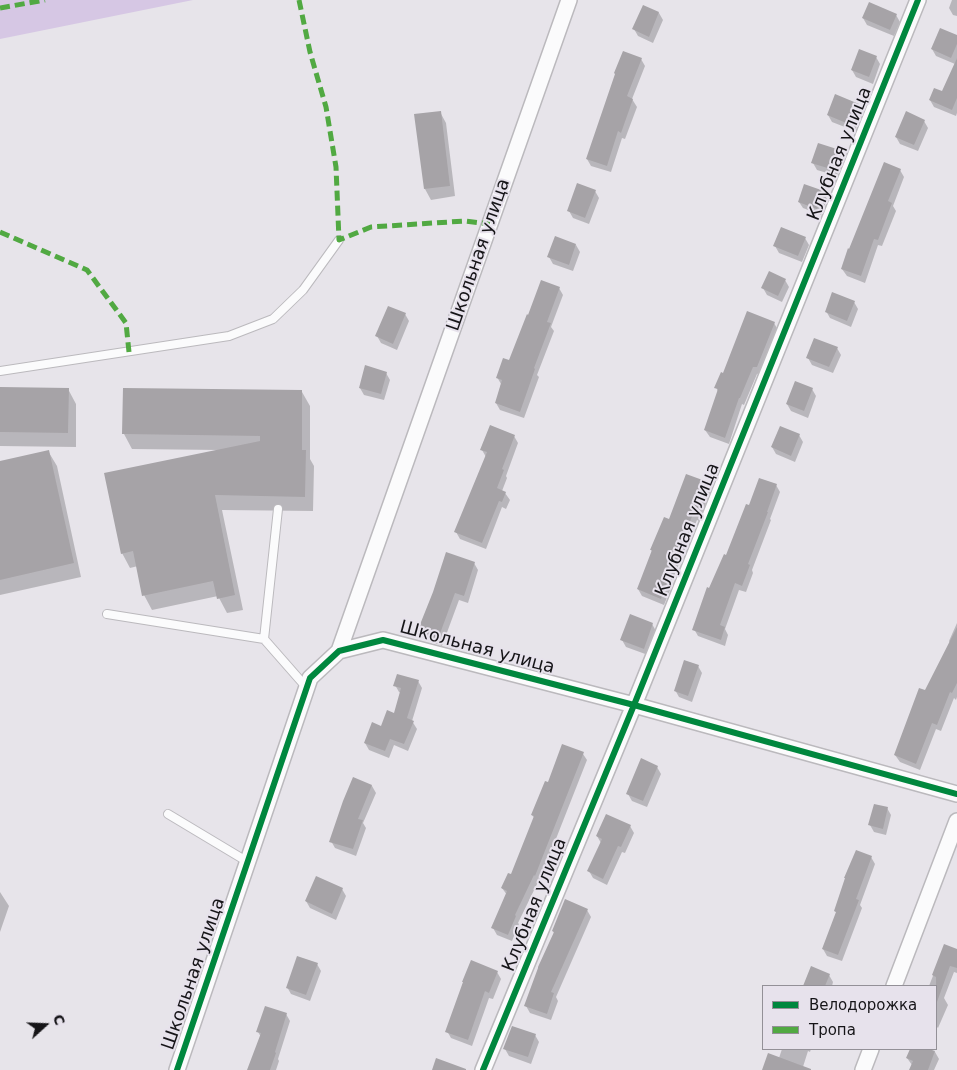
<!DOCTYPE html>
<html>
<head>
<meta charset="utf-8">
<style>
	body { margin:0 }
	#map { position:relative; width:957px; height:1070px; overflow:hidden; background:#e7e4ea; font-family:"DejaVu Sans",sans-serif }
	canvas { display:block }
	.legend { position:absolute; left:762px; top:985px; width:175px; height:65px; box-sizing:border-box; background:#e7e2ec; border:1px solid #939097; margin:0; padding:6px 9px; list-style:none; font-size:15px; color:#161518 }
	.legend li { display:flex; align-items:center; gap:10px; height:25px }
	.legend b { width:25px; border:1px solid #939097 }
	.north { position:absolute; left:20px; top:1000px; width:50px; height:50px; -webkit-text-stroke:4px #e7e2ec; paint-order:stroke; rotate:70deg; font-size:14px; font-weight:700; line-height:20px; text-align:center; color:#161518 }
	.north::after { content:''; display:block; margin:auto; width:18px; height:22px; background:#161518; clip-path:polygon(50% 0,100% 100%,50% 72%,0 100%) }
</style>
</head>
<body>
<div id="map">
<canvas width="957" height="1070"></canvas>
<ul class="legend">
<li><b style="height:6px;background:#00873e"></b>Велодорожка</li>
<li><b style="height:6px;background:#51a942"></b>Тропа</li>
</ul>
<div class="north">С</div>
</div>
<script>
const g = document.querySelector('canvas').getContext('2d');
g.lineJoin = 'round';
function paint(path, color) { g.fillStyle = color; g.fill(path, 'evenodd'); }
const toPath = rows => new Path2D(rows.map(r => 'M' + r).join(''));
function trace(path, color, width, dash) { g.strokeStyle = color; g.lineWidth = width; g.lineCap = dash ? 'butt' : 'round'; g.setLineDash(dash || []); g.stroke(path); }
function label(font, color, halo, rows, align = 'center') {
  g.font = font + ' "DejaVu Sans",sans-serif'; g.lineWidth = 4; g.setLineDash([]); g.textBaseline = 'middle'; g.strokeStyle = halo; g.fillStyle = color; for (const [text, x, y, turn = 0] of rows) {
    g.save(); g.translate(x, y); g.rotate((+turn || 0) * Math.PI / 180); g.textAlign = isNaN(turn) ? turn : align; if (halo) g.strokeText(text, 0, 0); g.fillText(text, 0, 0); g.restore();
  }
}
paint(toPath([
	[0,0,193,0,0,39]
]), '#d6c7e4');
paint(toPath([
	[952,0,957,0,957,16,953,15,949,8],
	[643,7,659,13,663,20,653,43,638,36,634,29],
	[896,15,900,22,894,36,867,25,863,18],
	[957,37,957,59,955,64,936,56,932,49],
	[876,57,880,64,873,84,856,77,852,70],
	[641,59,645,66,632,99,637,107,625,139,622,138,611,172,591,166,587,159],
	[957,76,957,113,956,116,934,107,930,100,943,93],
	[858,105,862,112,855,131,832,122,828,115],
	[440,112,446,123,455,196,431,200,425,189],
	[924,121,928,128,918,151,900,144,896,137],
	[839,151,843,158,837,176,817,170,813,163],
	[900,170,904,177,893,206,896,211,882,246,878,245,865,283,847,276,842,269],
	[595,191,599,198,589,224,573,218,569,211],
	[823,192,827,199,821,215,803,208,799,202],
	[805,238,809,245,802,262,779,253,775,246],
	[576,245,580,252,573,271,553,264,549,257],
	[785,280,789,287,782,302,767,295,763,288],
	[559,288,563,295,551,327,554,331,537,375,539,377,524,418,500,410,496,403,501,384,497,377,510,362],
	[854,302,858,309,851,327,830,318,826,311],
	[405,314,409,321,397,350,381,343,377,336],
	[774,323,778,330,761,373,757,374,744,405,742,404,729,444,710,437,705,430,718,392,716,387,723,374],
	[837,348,841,355,833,373,812,365,808,358],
	[386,373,390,380,384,400,364,395,360,388],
	[0,389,68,389,76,404,76,447,0,446],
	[812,389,816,396,808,418,791,411,787,404],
	[302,392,310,406,310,459,314,466,313,511,222,510,243,610,227,613,218,596,152,610,144,595,138,566,130,568,122,553,219,450,132,449,124,434],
	[799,435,803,442,795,462,776,454,772,447],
	[514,436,518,443,506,476,507,478,502,491,505,493,510,500,506,509,502,507,486,549,460,539,456,532,486,457,482,450],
	[48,451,57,466,81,577,0,595,0,462],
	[707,483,711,490,699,521,697,520,671,583,672,585,664,605,642,596,638,589,652,552,651,550,670,520],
	[776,485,780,492,770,519,771,520,752,570,753,573,746,592,739,590,725,629,728,635,725,646,698,636,694,629,710,590,750,506],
	[474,563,478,570,468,603,459,600,442,646,423,638,419,631],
	[957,623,957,697,956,700,954,698,941,731,936,729,920,770,900,762,895,755,925,692,950,643,949,641],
	[652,624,656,631,648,655,626,647,622,640],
	[698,666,702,673,692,702,679,697,675,690],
	[418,681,422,688,412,721,417,729,408,751,394,745,389,758,369,750,365,743,395,714,401,693,399,692,395,685],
	[563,746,583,754,587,760,539,882,538,882,518,923,519,924,512,941,497,935,493,928,507,895,502,888,512,876,535,819,532,815,549,784],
	[657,767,661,774,647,807,632,801,628,794],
	[354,778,372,786,376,793,363,823,366,828,356,856,335,848,331,841],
	[887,808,891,815,886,835,874,832,870,825],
	[630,826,634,833,625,853,622,852,607,885,593,878,589,871,601,843,597,836],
	[871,857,875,864,860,905,862,908,842,961,827,956,823,949,837,913,835,911],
	[342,889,346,896,336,920,310,908,306,901],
	[0,892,9,906,0,932],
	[587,910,591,917,556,997,558,1001,551,1020,530,1013,526,1006,554,933,553,931],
	[945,945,957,950,957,973,954,972,944,998,948,1005,938,1028,936,1026,936,986,929,986],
	[317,964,321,971,310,1001,291,994,287,987],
	[811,968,829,975,833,982,832,986,804,986],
	[497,972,501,979,493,999,489,998,472,1046,451,1038,447,1031],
	[286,1014,290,1021,278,1059,279,1061,276,1070,249,1070,261,1037,258,1032],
	[535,1035,539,1042,531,1064,509,1056,505,1049],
	[782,1049,811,1049,810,1052,808,1051,802,1070,763,1070,779,1058],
	[911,1049,926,1049,935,1052,939,1059,934,1070,910,1070,912,1065,907,1058]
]), '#0003');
paint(toPath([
	[869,2,897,14,890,30,862,18],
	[643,5,659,12,649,37,632,29],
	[940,28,957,35,957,44,951,58,931,49],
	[859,49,877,56,869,77,851,70],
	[623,51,642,58,627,96,633,99,621,133,618,131,607,166,586,159,615,74,614,73],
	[957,58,957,98,952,110,929,100,934,88,942,91],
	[835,94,859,104,851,125,827,115],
	[441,111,450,186,424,189,414,114],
	[906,111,925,120,914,145,895,137],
	[818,143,840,150,834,170,811,163],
	[884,162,901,169,888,201,892,203,878,240,874,239,861,276,841,269,848,248,849,249],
	[577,183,596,190,585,218,567,211],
	[804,184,824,191,817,209,798,202],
	[781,227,806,237,798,256,773,246],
	[555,236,576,244,569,265,547,257],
	[769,271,786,279,778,296,761,288],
	[541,280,560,287,547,322,551,323,534,368,535,369,520,412,495,403,502,380,496,378,503,358,509,360,527,314,528,315],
	[832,292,855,301,847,321,825,312],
	[388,306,406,313,393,344,375,336],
	[747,311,775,322,757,367,753,367,740,398,739,398,725,438,704,430,718,389,714,388,721,372,723,373],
	[814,338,838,347,829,367,806,358],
	[365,365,387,372,381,394,359,388],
	[795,381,813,388,804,411,786,404],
	[0,387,69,388,68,433,0,432],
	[123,388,302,390,302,450,306,450,305,497,215,495,235,595,217,599,213,581,142,596,133,551,121,554,104,473,260,441,260,436,122,434],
	[490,425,515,435,502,469,504,470,497,488,506,492,502,502,499,501,482,543,454,532,487,452,480,450],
	[780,426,800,434,791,456,771,447],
	[49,450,74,563,0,580,0,461],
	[686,474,708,482,695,515,693,514,668,576,669,577,661,599,637,589,652,550,650,550,664,517,669,519],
	[759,478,777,484,767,512,768,512,748,564,750,565,742,586,735,583,720,625,725,627,721,640,692,630,707,587,709,588,724,554,726,555,746,504,749,505],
	[446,552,475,562,464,596,455,593,438,639,417,632,433,592],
	[630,614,653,623,644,649,620,640],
	[957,627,957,683,952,693,950,692,937,725,932,723,916,764,894,755,919,688,925,690],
	[684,660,699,665,688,696,674,691],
	[397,674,419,680,407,718,414,721,404,744,390,739,385,751,364,743,372,722,381,726,387,710,394,713,401,688,393,686],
	[562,744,584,752,535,876,534,875,515,915,516,916,508,935,491,928,507,891,501,888,508,873,511,874,534,816,531,815,545,781,548,782],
	[641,758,658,766,643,801,626,794],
	[353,777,372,785,358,819,363,820,353,849,329,842,343,801],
	[874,804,888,807,883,829,868,825],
	[606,814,631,825,621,847,618,846,603,879,587,871,602,839,596,836],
	[856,850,872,856,856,899,859,900,838,955,822,949,836,912,834,911,845,878,844,878],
	[316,876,343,888,332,914,305,901],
	[565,899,588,909,551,992,554,993,547,1014,524,1006,538,968,538,967,554,932,552,931],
	[944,944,957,949,957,968,950,966,937,1002,936,1001,936,977,932,975],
	[297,956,318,963,306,995,286,988],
	[471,960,498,971,489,993,485,991,468,1040,445,1032,463,982,462,982],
	[811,966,830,974,825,986,803,986],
	[265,1006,287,1013,275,1052,276,1053,270,1070,247,1070,261,1033,256,1032],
	[512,1026,536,1034,528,1057,503,1049],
	[910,1049,929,1049,935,1051,928,1070,909,1070,913,1061,906,1058],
	[768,1053,811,1069,811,1070,762,1070],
	[436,1058,466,1069,466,1070,432,1070]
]), '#a6a3a7');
const service = toPath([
	[0,371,229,336,273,319,303,290,339,240],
	[278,509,264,639,307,688],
	[107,614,264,639],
	[168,814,248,862]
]);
const minor = toPath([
	[339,651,569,0],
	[894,986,957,821],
	[177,1070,310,678,339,651,383,640,634,705,957,794],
	[483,1070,634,705,918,0],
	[863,1070,871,1049]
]);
trace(service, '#bbb9bd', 10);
trace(minor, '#bbb9bd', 18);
trace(service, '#fbfbfc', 8);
trace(minor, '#fbfbfc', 15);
trace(toPath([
	[299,0,310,52,326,107,336,167,339,240,371,227,465,221,490,224],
	[0,8,45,0],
	[0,232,87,270,126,323,129,352]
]), '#51a942', 5, [10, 5]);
trace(toPath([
	[177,1070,310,678,339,651,383,640,634,705,957,794],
	[483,1070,634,705,918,0]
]), '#00873e', 6);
label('18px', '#161518', '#e7e2ec', [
	["Клубная улица",840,154,-68],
	["Школьная улица",479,255,-71],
	["Клубная улица",688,530,-68],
	["Школьная улица",477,648,15],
	["Клубная улица",535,905,-68],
	["Школьная улица",194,974,-71]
]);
</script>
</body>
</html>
